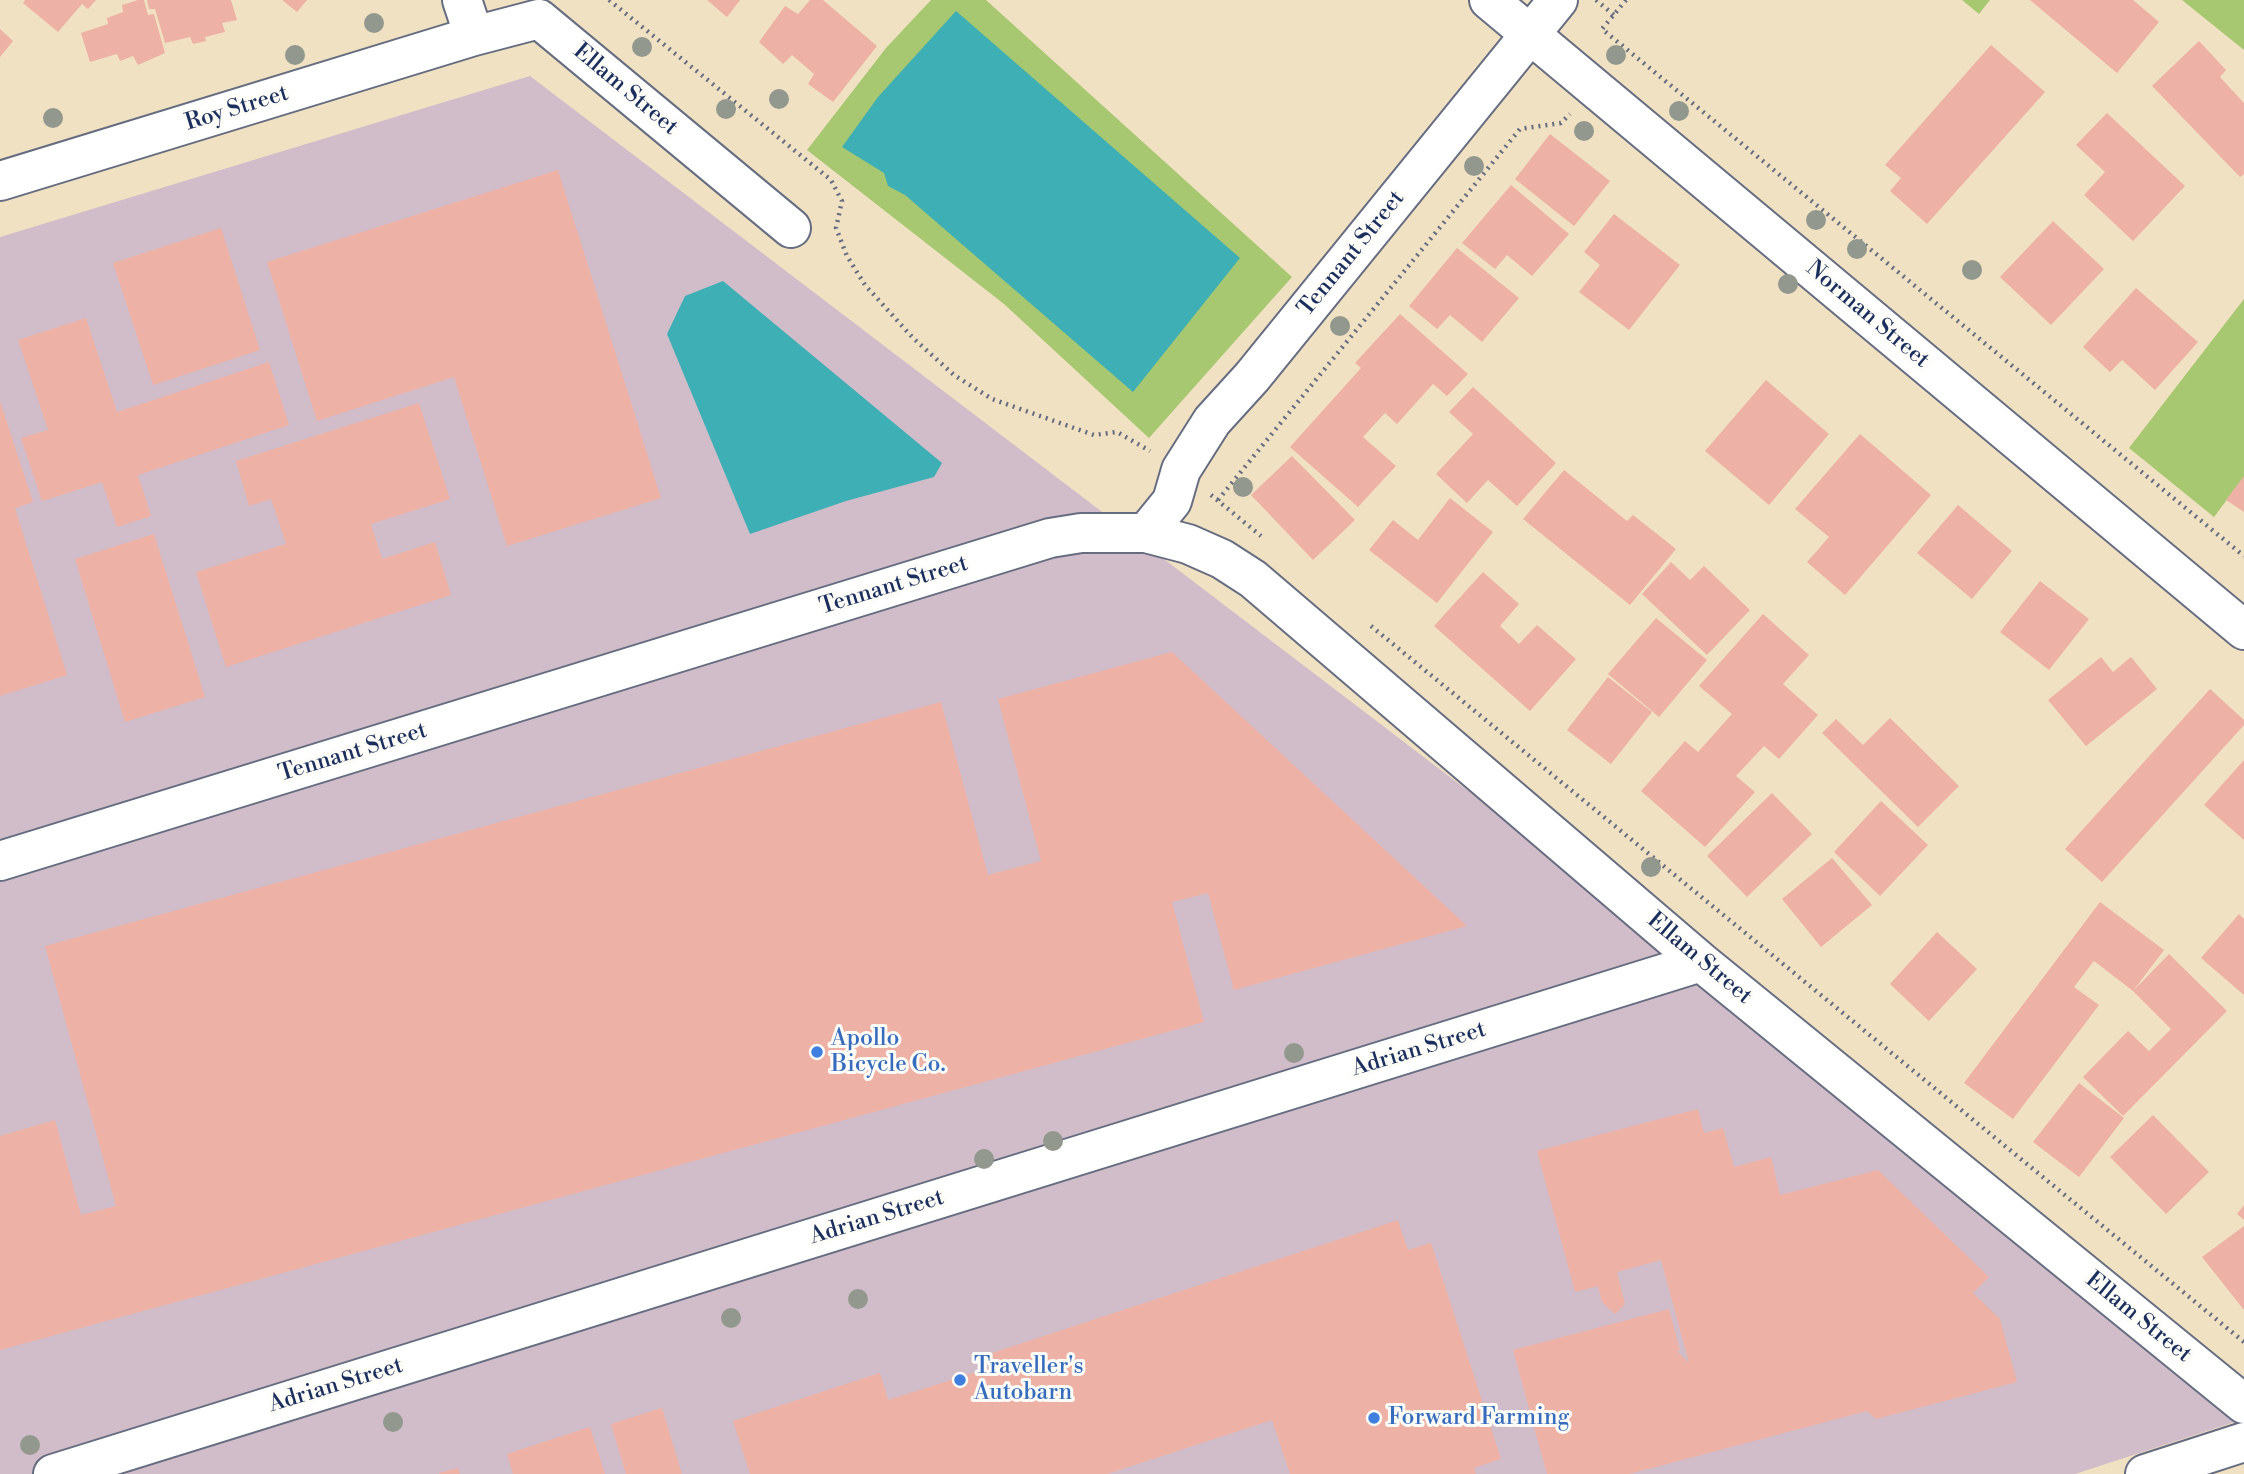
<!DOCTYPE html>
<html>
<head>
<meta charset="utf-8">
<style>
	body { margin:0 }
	canvas { display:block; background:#f0e1c2 }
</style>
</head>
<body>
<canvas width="2244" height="1474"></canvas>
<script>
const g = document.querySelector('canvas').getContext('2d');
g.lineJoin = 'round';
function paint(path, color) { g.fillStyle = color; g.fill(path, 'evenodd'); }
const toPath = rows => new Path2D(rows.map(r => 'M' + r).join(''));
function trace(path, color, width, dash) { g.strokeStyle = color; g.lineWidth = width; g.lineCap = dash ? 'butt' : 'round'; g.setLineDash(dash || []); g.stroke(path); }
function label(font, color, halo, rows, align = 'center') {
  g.font = font + ' "Libre Bodoni",serif'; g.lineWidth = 6; g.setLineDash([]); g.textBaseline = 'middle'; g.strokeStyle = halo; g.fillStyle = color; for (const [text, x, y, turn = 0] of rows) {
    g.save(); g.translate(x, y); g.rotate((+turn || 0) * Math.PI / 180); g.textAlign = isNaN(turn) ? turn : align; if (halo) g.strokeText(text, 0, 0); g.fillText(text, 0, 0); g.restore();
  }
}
paint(toPath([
	[530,76,2244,1382,2244,1419,2075,1474,0,1474,0,237]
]), '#d1bdc9');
paint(toPath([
	[931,0,986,0,1292,277,1149,438,1004,304,807,150,886,48],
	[1962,0,1990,0,1979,14],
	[2182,0,2244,0,2244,50],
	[2244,299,2244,477,2214,517,2129,448]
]), '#a7c871');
paint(toPath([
	[956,11,1240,258,1133,392,905,195,888,186,884,173,842,147,878,97],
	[723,281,942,463,934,477,846,501,750,534,667,334,685,296]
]), '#3eafb5');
paint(toPath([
	[25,0,96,0,88,9,82,4,58,32,23,3],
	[138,0,144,0,148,15,154,14,165,53,138,65,133,56,120,61,117,54,90,62,81,33,108,24,107,18,123,12,122,5],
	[147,0,231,0,237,20,222,23,225,32,205,37,206,41,193,44,190,37,165,43,155,9,149,9],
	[282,0,307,0,297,12],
	[707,0,740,0,727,17],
	[810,0,823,0,877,46,833,102,808,84,814,74,792,55,783,64,759,42,785,6,798,14],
	[2030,0,2133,0,2159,22,2117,73],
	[0,29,13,41,0,57],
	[2199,41,2226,70,2220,77,2244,103,2244,174,2240,177,2152,86],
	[1991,45,2045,92,1927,224,1890,191,1901,178,1885,165],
	[2107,113,2185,186,2133,241,2084,195,2105,172,2076,145],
	[1550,134,1610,181,1574,226,1515,179],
	[558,170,661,498,507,546,454,377,317,421,267,262],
	[1511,185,1569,234,1532,276,1507,255,1495,269,1462,243],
	[1614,214,1680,265,1629,330,1579,292,1600,265,1584,252],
	[2053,221,2104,269,2051,325,2000,277],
	[221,228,260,350,153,385,113,263],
	[1457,248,1519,298,1482,342,1450,315,1437,329,1409,306],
	[2136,288,2198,342,2155,390,2122,360,2110,372,2083,347],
	[1400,314,1468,374,1447,396,1433,384,1397,424,1385,413,1363,437,1396,466,1358,507,1290,447,1361,368,1355,363],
	[86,318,117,412,269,362,289,425,138,475,151,516,117,527,102,482,42,501,21,438,48,430,18,340],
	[1766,380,1829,434,1769,505,1705,451],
	[1473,387,1556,463,1517,506,1488,480,1467,503,1436,474,1473,434,1449,412],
	[0,401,33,502,15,508,67,675,0,696],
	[419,403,450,499,371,524,382,559,435,542,451,595,226,667,196,572,286,544,271,499,249,506,236,461],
	[1860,434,1931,495,1845,595,1807,562,1829,537,1795,509],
	[1292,456,1355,520,1313,560,1251,495],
	[1564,470,1627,521,1633,515,1676,549,1630,605,1523,519],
	[2244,476,2244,512,2226,500],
	[1450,498,1493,532,1437,603,1369,550,1393,520,1418,540],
	[1958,505,2012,551,1972,599,1917,553],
	[154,534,205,697,125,722,75,559],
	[1671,562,1690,580,1704,566,1750,610,1707,655,1642,594],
	[1483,572,1519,604,1500,626,1519,644,1537,625,1576,659,1530,711,1434,626],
	[2040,581,2089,619,2049,670,2000,632],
	[1763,614,1809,655,1783,684,1818,715,1779,759,1764,746,1736,776,1755,792,1705,847,1641,791,1685,741,1698,752,1732,714,1699,686],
	[1656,618,1707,660,1659,717,1608,674],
	[1172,652,1467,926,1234,990,1208,893,1172,902,1204,1022,0,1350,0,1136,55,1120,81,1215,116,1206,45,946,941,702,988,875,1041,861,998,699],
	[2101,657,2113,672,2131,657,2157,689,2086,746,2048,700],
	[1608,677,1652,712,1611,764,1567,730],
	[2210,689,2244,720,2244,725,2102,882,2065,849],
	[1890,718,1959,786,1918,827,1822,733,1836,719,1863,745],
	[2244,760,2244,840,2204,805],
	[1772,793,1812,834,1747,897,1707,856],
	[1881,801,1928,845,1880,896,1834,852],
	[1832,858,1872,905,1821,947,1782,899],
	[2100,902,2164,950,2133,991,2169,954,2227,1011,2123,1116,2083,1077,2128,1031,2149,1051,2171,1029,2133,991,2094,961,2074,987,2099,1005,2013,1119,1964,1083],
	[2239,914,2244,919,2244,995,2201,958],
	[1937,932,1977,969,1929,1021,1890,984],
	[2079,1083,2124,1118,2079,1177,2033,1142],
	[1698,1109,1704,1133,1723,1128,1734,1167,1771,1157,1780,1195,1878,1170,1989,1277,1973,1293,2000,1319,2017,1382,1876,1419,1867,1411,1629,1474,1547,1474,1513,1350,1669,1309,1680,1350,1677,1351,1689,1363,1661,1260,1617,1272,1625,1304,1615,1314,1602,1302,1598,1286,1575,1292,1537,1151],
	[2153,1115,2209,1172,2166,1214,2110,1157],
	[2244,1205,2244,1220,2237,1214],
	[1398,1220,1408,1250,1431,1243,1501,1459,1474,1468,1476,1474,1290,1474,1272,1420,1107,1474,750,1474,733,1421,880,1373,888,1400,995,1366,992,1353],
	[2244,1226,2244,1310,2202,1257],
	[662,1408,682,1474,626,1474,611,1424],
	[590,1427,605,1474,513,1474,507,1454],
	[458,1468,460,1474,439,1474,439,1473]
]), '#eeb1a5');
const minor = toPath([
	[462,0,474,36,539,19,791,228],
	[1489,0,2244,630],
	[0,181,474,36],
	[1146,533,1188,544,1222,559,1253,579,1701,962,2244,1404],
	[0,861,1050,538,1081,533,1146,533,1172,501,1181,470,1212,421,1252,377,1558,0],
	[53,1474,1701,962]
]);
const primary = toPath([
	[2145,1474,2244,1442]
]);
trace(minor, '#666d81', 42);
trace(primary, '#666d81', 42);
trace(toPath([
	[609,0,831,180,842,201,836,228,847,256,865,285,913,338,954,375,992,399,1094,435,1117,432,1150,451],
	[1596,0,1614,15],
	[1626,0,1602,29,2244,556],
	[1211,495,1261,536],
	[1218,500,1520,129,1561,123,1570,114],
	[1371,626,2244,1342]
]), '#666d81', 4.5, [2, 5]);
trace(minor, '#fff', 38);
trace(primary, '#fff', 38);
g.fillStyle = '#92988e';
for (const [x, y] of [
	[374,23],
	[642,47],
	[295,55],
	[1616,55],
	[779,99],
	[726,109],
	[1679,111],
	[53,118],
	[1584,131],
	[1474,166],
	[1816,220],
	[1857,249],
	[1972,270],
	[1788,284],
	[1340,326],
	[1243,487],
	[1651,867],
	[1294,1053],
	[1053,1141],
	[984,1159],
	[858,1299],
	[731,1318],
	[393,1422],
	[30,1445]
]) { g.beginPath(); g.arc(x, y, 10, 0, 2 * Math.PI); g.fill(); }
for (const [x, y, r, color] of [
	[817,1052,7,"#3f7fe0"],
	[960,1380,7,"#3f7fe0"],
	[1374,1418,7,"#3f7fe0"]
]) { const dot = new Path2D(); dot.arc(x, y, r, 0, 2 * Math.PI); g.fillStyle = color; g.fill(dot); trace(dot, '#fdfcf7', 2.5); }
label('23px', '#1b2f5e', '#fdfcf7', [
	["Ellam Street",625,90,40],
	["Roy Street",237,109,-17],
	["Tennant Street",1352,254,-51],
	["Norman Street",1867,315,40],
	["Tennant Street",894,586,-17],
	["Tennant Street",353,753,-17],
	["Ellam Street",1699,959,40],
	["Adrian Street",1419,1050,-17],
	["Adrian Street",877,1218,-17],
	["Ellam Street",2138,1318,39],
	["Adrian Street",336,1386,-17]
]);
label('23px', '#366cbe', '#fdfcf7', [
	["Apollo",831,1039],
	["Bicycle Co.",831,1065],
	["Traveller's",974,1367],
	["Autobarn",974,1393],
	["Forward Farming",1388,1418]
], 'left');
</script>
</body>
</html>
